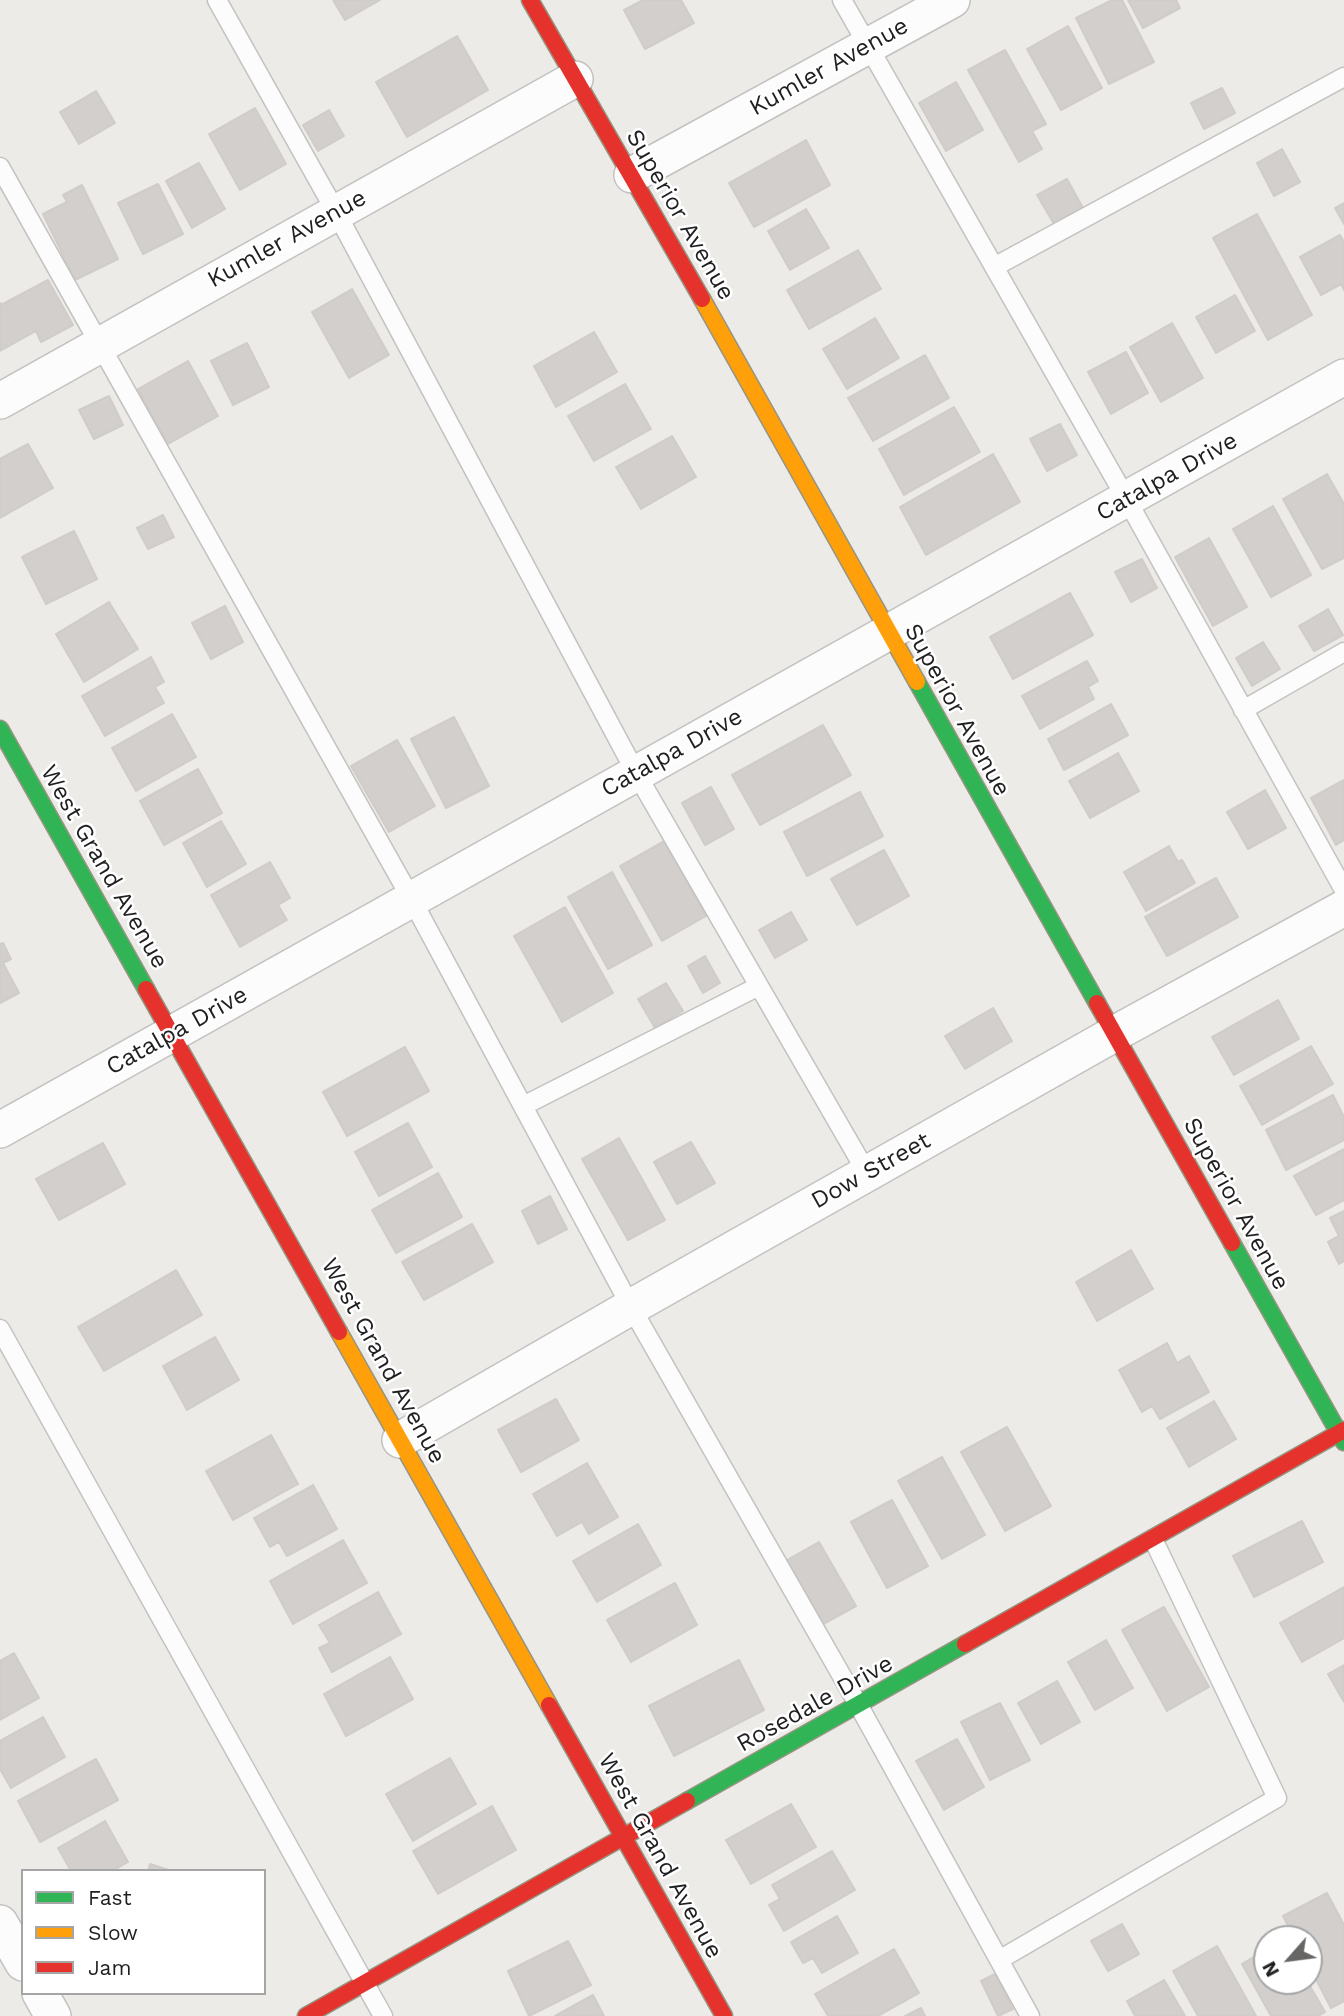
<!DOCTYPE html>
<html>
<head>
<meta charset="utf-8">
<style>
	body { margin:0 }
	#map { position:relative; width:1344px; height:2016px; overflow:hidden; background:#edebe8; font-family:"Work Sans",sans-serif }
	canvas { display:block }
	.legend { position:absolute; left:21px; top:1869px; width:245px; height:126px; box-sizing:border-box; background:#fff; border:2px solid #a5a5a5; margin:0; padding:9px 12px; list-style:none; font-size:21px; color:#1f1f1f }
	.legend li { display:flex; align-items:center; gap:14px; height:35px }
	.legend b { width:35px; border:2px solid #a5a5a5 }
	.north { position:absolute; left:1253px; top:1925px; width:70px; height:70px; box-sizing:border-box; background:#fff; border:2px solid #a5a5a5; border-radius:50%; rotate:242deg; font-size:19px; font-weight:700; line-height:28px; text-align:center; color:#1f1f1f }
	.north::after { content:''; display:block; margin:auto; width:24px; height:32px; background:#676665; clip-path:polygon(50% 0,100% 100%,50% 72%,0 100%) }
</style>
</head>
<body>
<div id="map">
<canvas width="1344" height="2016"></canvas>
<ul class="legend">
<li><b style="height:9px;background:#30b455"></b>Fast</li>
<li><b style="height:9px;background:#ff9f0a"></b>Slow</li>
<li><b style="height:9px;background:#e5322d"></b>Jam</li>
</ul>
<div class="north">N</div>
</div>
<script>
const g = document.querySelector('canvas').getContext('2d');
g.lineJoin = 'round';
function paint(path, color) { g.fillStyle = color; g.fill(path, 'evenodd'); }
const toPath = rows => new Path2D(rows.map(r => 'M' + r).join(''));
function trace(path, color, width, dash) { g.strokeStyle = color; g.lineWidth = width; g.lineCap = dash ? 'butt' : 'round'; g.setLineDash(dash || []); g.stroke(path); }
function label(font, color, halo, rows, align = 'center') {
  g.font = font + ' "Work Sans",sans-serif'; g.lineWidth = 5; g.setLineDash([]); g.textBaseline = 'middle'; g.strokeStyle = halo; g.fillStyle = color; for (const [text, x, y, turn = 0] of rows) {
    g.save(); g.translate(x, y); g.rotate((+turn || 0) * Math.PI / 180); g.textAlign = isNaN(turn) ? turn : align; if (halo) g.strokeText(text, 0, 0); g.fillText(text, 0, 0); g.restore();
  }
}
const building = toPath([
	[333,0,380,0,345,20,333,0],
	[643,0,681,0,694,23,645,49,624,10,643,0],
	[1112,0,1122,0,1154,62,1109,84,1076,18,1112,0],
	[1128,0,1176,0,1180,8,1143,28,1128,0],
	[1068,26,1102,88,1061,110,1027,49,1068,26],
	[457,36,488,90,407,137,376,82,457,36],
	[1005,50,1046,124,1032,131,1042,149,1019,162,968,70,1005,50],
	[956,82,983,130,946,151,919,103,956,82],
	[1222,88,1235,113,1204,129,1191,103,1222,88],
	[96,91,115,123,79,144,60,112,96,91],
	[255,108,286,164,240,190,209,134,255,108],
	[329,110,344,136,318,151,303,125,329,110],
	[806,140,830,185,754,227,729,183,806,140],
	[1282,149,1300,182,1274,196,1257,163,1282,149],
	[199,163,225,209,192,228,166,181,199,163],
	[1067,179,1083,208,1054,224,1037,195,1067,179],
	[158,184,183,234,143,254,118,203,158,184],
	[82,185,118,259,75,280,43,214,67,202,63,195,82,185],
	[1344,203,1344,224,1335,208,1344,203],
	[806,209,829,248,790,270,768,231,806,209],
	[1257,214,1312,315,1268,340,1213,238,1257,214],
	[1340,235,1344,242,1344,290,1341,284,1321,295,1300,257,1340,235],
	[858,250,881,289,809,329,787,290,858,250],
	[48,280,73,325,41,342,36,331,0,351,0,303,1,305,48,280],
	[352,289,389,355,349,378,312,312,352,289],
	[1235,295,1255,331,1216,353,1196,317,1235,295],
	[875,318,899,358,847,389,823,349,875,318],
	[1172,323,1203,378,1161,402,1130,347,1172,323],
	[594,332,617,372,556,407,534,366,594,332],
	[247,343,269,387,233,405,211,361,247,343],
	[1126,352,1148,393,1111,414,1088,372,1126,352],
	[925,355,949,398,873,441,848,398,925,355],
	[188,361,218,416,168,444,138,389,188,361],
	[625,384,651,429,594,461,568,416,625,384],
	[109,396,123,425,94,439,79,410,109,396],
	[954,407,980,452,904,495,879,449,954,407],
	[1060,424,1077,455,1047,471,1030,439,1060,424],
	[672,436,696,477,641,509,616,467,672,436],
	[28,444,53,488,0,518,0,459,28,444],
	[993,454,1020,502,926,555,900,507,993,454],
	[1327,474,1344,504,1344,558,1322,569,1283,499,1327,474],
	[1273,506,1311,575,1271,597,1233,529,1273,506],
	[163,515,174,537,148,549,137,528,163,515],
	[74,531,97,579,46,604,22,557,74,531],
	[1209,538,1247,607,1213,626,1175,557,1209,538],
	[1142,559,1157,588,1131,602,1115,572,1142,559],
	[1070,593,1093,635,1013,679,990,637,1070,593],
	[109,602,138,649,84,682,56,634,109,602],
	[225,606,243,642,211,659,192,623,225,606],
	[1328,609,1343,635,1314,651,1299,626,1328,609],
	[1263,642,1280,669,1252,686,1236,658,1263,642],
	[151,657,164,682,155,687,164,703,105,736,82,696,151,657],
	[1087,661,1098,681,1088,687,1094,699,1040,729,1022,696,1087,661],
	[1111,704,1128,735,1064,770,1048,739,1111,704],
	[172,714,196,757,136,791,112,748,172,714],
	[454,717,489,786,446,808,411,739,454,717],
	[823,725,851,775,760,825,732,775,823,725],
	[397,740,435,806,389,832,351,766,397,740],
	[1118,753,1139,791,1090,818,1069,781,1118,753],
	[198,769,222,813,164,845,140,801,198,769],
	[1344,780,1344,840,1336,845,1311,798,1344,780],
	[711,787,734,829,705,845,682,803,711,787],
	[1265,790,1286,828,1248,849,1227,812,1265,790],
	[860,792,883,836,807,876,784,832,860,792],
	[221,821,246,864,207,887,183,843,221,821],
	[664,841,706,916,662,941,620,866,664,841],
	[1169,846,1178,862,1182,860,1195,883,1146,911,1124,872,1169,846],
	[884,850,909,896,857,925,831,879,884,850],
	[270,862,290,898,278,905,287,920,240,947,211,895,270,862],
	[612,872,652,945,608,969,568,897,612,872],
	[1216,878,1238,917,1167,956,1145,917,1216,878],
	[565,907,613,993,562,1022,514,936,565,907],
	[791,912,807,940,775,958,759,930,791,912],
	[3,943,11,959,3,963,19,993,0,1003,0,944,3,943],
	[705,956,720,983,703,993,688,966,705,956],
	[666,983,683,1011,655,1028,638,999,666,983],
	[1278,1000,1299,1039,1234,1075,1212,1037,1278,1000],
	[993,1008,1012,1041,965,1069,945,1036,993,1008],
	[1311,1046,1333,1084,1262,1125,1240,1086,1311,1046],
	[405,1047,429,1091,347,1136,323,1092,405,1047],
	[1333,1095,1344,1117,1344,1140,1286,1170,1266,1130,1333,1095],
	[408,1123,432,1167,379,1196,355,1152,408,1123],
	[619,1138,665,1220,628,1240,582,1159,619,1138],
	[691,1142,715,1183,677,1204,654,1162,691,1142],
	[103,1143,125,1184,59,1220,36,1179,103,1143],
	[1344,1149,1344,1200,1316,1215,1294,1176,1344,1149],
	[438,1173,462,1217,396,1253,372,1210,438,1173],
	[550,1196,567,1229,538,1244,522,1211,550,1196],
	[1344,1211,1344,1261,1339,1264,1328,1242,1339,1236,1330,1218,1344,1211],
	[472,1224,493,1262,424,1300,402,1262,472,1224],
	[1131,1250,1153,1289,1097,1321,1076,1282,1131,1250],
	[176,1270,202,1315,104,1371,78,1327,176,1270],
	[215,1337,239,1380,187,1410,163,1366,215,1337],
	[1167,1343,1177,1363,1189,1356,1209,1392,1160,1419,1152,1406,1142,1412,1119,1370,1167,1343],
	[556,1399,579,1440,521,1472,498,1430,556,1399],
	[1214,1401,1236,1439,1189,1467,1167,1428,1214,1401],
	[1007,1427,1051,1506,1005,1531,961,1452,1007,1427],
	[271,1435,298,1484,233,1520,206,1471,271,1435],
	[942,1457,985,1535,942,1559,898,1481,942,1457],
	[587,1463,618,1517,589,1534,582,1522,557,1536,533,1494,587,1463],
	[313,1485,337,1529,287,1556,279,1542,270,1547,254,1518,313,1485],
	[892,1500,928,1566,887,1588,851,1522,892,1500],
	[1302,1521,1323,1562,1254,1597,1233,1556,1302,1521],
	[638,1524,661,1565,597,1602,573,1561,638,1524],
	[343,1540,367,1583,293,1624,270,1581,343,1540],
	[819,1542,856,1606,816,1628,780,1564,819,1542],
	[675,1583,697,1625,631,1662,607,1620,675,1583],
	[1344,1587,1344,1638,1302,1662,1280,1623,1344,1587],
	[378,1592,401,1634,332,1672,319,1648,330,1643,319,1625,378,1592],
	[1164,1607,1209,1687,1167,1711,1122,1630,1164,1607],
	[1106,1640,1133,1688,1095,1710,1068,1662,1106,1640],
	[14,1653,39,1698,0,1720,0,1661,14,1653],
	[390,1657,413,1699,346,1736,324,1694,390,1657],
	[739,1660,764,1710,674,1756,649,1706,739,1660],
	[1344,1665,1344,1702,1328,1674,1344,1665],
	[1057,1681,1080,1722,1041,1744,1018,1703,1057,1681],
	[1000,1703,1030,1760,990,1780,961,1722,1000,1703],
	[43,1717,65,1757,11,1788,0,1769,0,1741,43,1717],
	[957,1739,984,1787,944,1810,916,1761,957,1739],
	[450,1758,476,1804,413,1841,386,1794,450,1758],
	[96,1759,118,1800,40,1842,18,1801,96,1759],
	[791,1804,816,1847,751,1884,726,1840,791,1804],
	[492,1806,516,1850,438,1894,413,1851,492,1806],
	[105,1821,128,1862,112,1871,71,1871,58,1848,105,1821],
	[832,1851,855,1890,784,1931,769,1905,780,1899,772,1885,832,1851],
	[150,1864,172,1871,148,1871,150,1864],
	[1327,1893,1344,1925,1344,2001,1331,2008,1309,1966,1309,1939,1295,1939,1283,1916,1327,1893],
	[837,1916,858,1953,822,1973,813,1958,803,1963,791,1942,837,1916],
	[1122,1924,1139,1954,1108,1971,1091,1941,1122,1924],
	[568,1941,591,1985,529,2016,508,1971,568,1941],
	[1217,1946,1256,2016,1198,2016,1173,1971,1217,1946],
	[894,1949,919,1993,878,2016,828,2016,815,1994,894,1949],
	[1267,1949,1267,1981,1307,1981,1325,2012,1318,2016,1271,2016,1242,1964,1267,1949],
	[995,1974,1013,2009,998,2016,981,1981,995,1974],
	[1164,1980,1185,2016,1135,2016,1127,2001,1164,1980],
	[593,1995,604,2016,555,2016,593,1995],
	[921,2008,925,2016,905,2016,921,2008]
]);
paint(building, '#d2cfcc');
trace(building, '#d0ccc9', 2);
const lane = toPath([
	[217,0,336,212,636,773,867,1173],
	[842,0,1127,500,1344,890],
	[0,167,412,900,631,1307,859,1706,1030,2016],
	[994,267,1344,77],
	[1243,710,1344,652],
	[523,1106,759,986],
	[0,1329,383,2016],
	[999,1960,1277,1798,1153,1539]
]);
const street = toPath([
	[632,175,952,0],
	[0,401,575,79],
	[0,1130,1344,377],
	[400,1440,631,1307,1114,1034,1344,908],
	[0,1923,23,1963],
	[40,1993,53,2016]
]);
const fast = toPath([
	[917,682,1097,1003],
	[0,729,146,989],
	[1232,1243,1344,1442],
	[687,1801,965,1644]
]);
const slow = toPath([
	[702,299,917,682],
	[339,1332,549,1705]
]);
const jam = toPath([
	[530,0,702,299],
	[146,989,339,1332],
	[1097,1003,1232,1243],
	[965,1644,1344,1430],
	[549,1705,724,2016],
	[306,2016,687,1801]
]);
trace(lane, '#c3c2c0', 21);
trace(street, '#c3c2c0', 38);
trace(fast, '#969581', 19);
trace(slow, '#969581', 19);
trace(jam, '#969581', 19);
trace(lane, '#fcfcfc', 18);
trace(street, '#fcfcfc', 35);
trace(fast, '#30b455', 16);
trace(slow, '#ff9f0a', 16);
trace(jam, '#e5322d', 16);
label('24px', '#1f1f1f', '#fff', [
	["Kumler Avenue",829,67,-29],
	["Superior Avenue",680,215,60],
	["Kumler Avenue",287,239,-29],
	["Catalpa Drive",1167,477,-29],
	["Superior Avenue",957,710,61],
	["Catalpa Drive",672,753,-29],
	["West Grand Avenue",104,867,60],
	["Catalpa Drive",177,1031,-29],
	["Dow Street",871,1171,-29],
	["Superior Avenue",1236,1204,61],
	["West Grand Avenue",383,1361,61],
	["Rosedale Drive",815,1704,-29],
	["West Grand Avenue",660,1856,61]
]);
</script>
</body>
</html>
